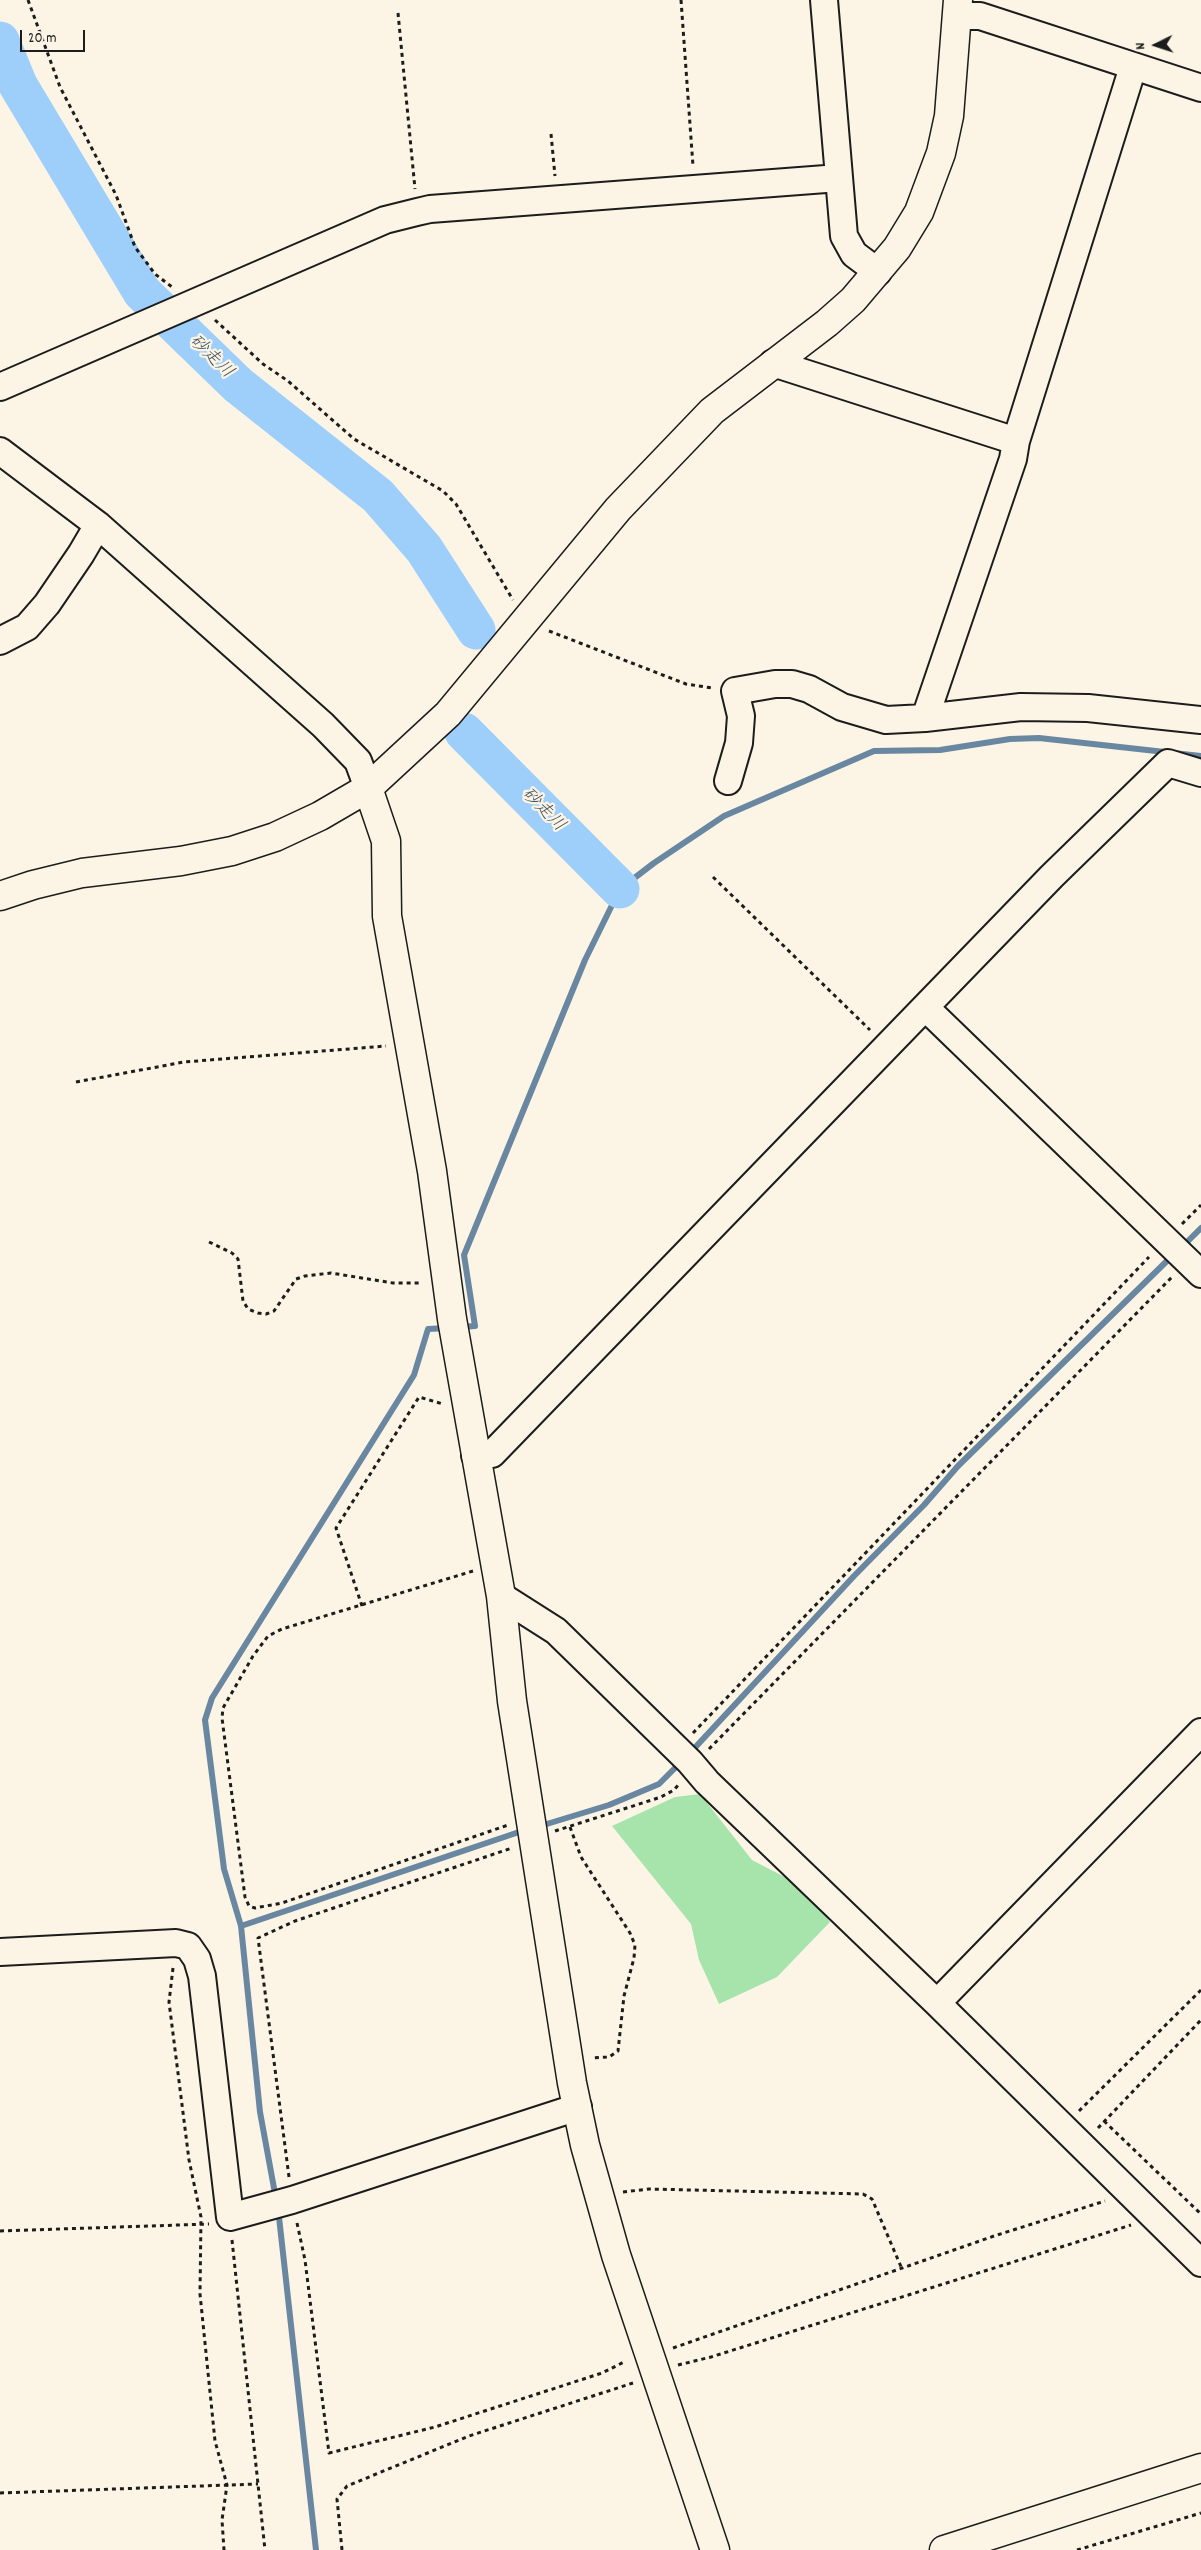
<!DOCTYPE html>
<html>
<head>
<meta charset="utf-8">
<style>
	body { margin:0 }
	#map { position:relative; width:1201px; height:2550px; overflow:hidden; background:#fcf5e5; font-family:Dekko,sans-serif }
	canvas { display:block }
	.north { position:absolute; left:1131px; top:20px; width:50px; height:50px; -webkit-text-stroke:4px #fcf5e5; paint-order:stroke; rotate:266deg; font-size:14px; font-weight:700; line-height:20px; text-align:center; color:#1c1c1c }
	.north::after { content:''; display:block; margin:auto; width:18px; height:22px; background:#1c1c1c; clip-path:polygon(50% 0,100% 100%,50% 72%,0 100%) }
	.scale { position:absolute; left:20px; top:30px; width:65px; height:22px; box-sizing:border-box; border:2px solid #1c1c1c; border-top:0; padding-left:6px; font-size:15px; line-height:18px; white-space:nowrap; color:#1c1c1c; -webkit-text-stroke:4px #fcf5e5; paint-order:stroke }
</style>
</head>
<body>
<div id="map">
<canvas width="1201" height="2550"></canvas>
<div class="north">N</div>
<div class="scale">20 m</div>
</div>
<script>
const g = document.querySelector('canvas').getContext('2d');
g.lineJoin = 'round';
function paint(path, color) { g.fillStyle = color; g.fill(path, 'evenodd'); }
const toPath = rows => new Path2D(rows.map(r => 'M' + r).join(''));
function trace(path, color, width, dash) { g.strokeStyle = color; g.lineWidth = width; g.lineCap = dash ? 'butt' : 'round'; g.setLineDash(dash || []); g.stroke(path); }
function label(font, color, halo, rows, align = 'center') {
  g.font = font + ' Dekko,"Klee One",sans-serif'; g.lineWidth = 4.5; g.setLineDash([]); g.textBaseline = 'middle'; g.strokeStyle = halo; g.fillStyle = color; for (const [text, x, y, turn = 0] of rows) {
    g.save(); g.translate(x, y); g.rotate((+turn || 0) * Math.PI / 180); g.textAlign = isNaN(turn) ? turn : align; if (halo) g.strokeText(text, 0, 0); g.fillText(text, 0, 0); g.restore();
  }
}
paint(toPath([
	[700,1794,752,1860,804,1887,830,1922,777,1977,719,2004,699,1960,691,1924,612,1826,675,1797]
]), '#a6e4ab');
trace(toPath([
	[1181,1248,1201,1228],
	[461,1327,475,1326,464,1255,585,960,620,889,654,863,724,816,874,751,940,750,1010,739,1039,738,1201,756],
	[690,1753,854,1576,924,1505,958,1466,1173,1255],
	[537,1827,609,1805,659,1784,681,1762],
	[241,1926,525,1830],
	[276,2199,260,2112,241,1926,224,1869,205,1720,212,1698,414,1375,428,1329,448,1328],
	[278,2208,316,2550]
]), '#6987a1', 6);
trace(toPath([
	[0,41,18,85,142,292,238,385,378,496,424,549,476,630],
	[464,732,620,889]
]), '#9dcffa', 39);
const minor = toPath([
	[824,0,844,236,854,254,878,272],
	[958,16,980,16,1201,88],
	[773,363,1016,441,1133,67],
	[0,387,385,220,417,212,430,209,839,178],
	[0,451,98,525,323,725,358,761,368,788],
	[0,641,27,627,47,604,81,554,98,525],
	[925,718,1013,459,1016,441],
	[728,781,739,743,741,716,735,691,775,684,792,684,809,689,842,707,886,720,925,718,1021,707,1088,708,1201,720],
	[926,1008,1201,1274],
	[475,1455,492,1454,1052,876,1168,763,1201,773],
	[501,1596,556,1631,690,1762,707,1782,937,2003,1201,2263],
	[0,1952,176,1943,188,1946,197,1959,202,1976,230,2217,292,2200,578,2107],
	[937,2003,1201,1732]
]);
const tertiary = toPath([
	[368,788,386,841,387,916,432,1171,452,1319,501,1596,512,1701,572,2083,585,2145,616,2255,715,2550],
	[0,896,33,885,82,873,181,861,232,851,275,837,320,816,368,788,448,714,618,509,712,411,827,323,853,300,897,248,919,212,941,153,949,116,958,0],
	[944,2550,1201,2468]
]);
trace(minor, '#1c1c1c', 30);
trace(tertiary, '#1c1c1c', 31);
trace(toPath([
	[28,0,60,87,116,195,135,247,155,274,172,287],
	[681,0,693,166],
	[398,13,415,189],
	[551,134,555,176],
	[215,320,263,364,288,381,354,439,443,491,456,504,513,600],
	[549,631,686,684,712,688],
	[713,877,870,1030],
	[76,1082,184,1062,386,1046],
	[1182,1224,1201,1205],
	[209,1242,232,1253,238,1259,243,1301,248,1309,258,1313,266,1314,274,1311,296,1279,305,1276,331,1273,393,1283,422,1283],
	[473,1571,282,1629,268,1636,253,1656,223,1708,222,1718,245,1897,249,1906,255,1908,282,1903,508,1825],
	[362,1606,336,1528,419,1397,443,1404],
	[693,1733,1149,1257],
	[709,1749,1172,1277],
	[570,1827,581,1857,630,1933,635,1945,634,1958,624,1996,618,2051,609,2057,592,2058],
	[555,1831,661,1797,674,1790,679,1784],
	[173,1968,169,2002,189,2160,201,2217,200,2294,215,2441,227,2485,222,2520,224,2550],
	[1079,2111,1201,1990],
	[1104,2121,1201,2214],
	[1098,2128,1201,2020],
	[289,2177,258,1938,295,1921,512,1848],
	[623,2192,649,2189,863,2194,872,2199,902,2269],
	[297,2223,305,2260,329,2453,435,2427,602,2373,626,2361],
	[0,2231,209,2224],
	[232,2240,265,2550],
	[673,2348,994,2236,1105,2201],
	[678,2365,711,2357,1131,2225],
	[0,2493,258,2484],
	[342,2550,337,2499,347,2486,469,2436,633,2383],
	[1077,2550,1201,2513]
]), '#1c1c1c', 3, [4, 4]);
trace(minor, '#fcf5e5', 26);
trace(tertiary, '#fcf5e5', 28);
label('italic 18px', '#43525f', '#fcf5e5', [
	["砂走川",210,358,44],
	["砂走川",542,811,45]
]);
</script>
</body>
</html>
